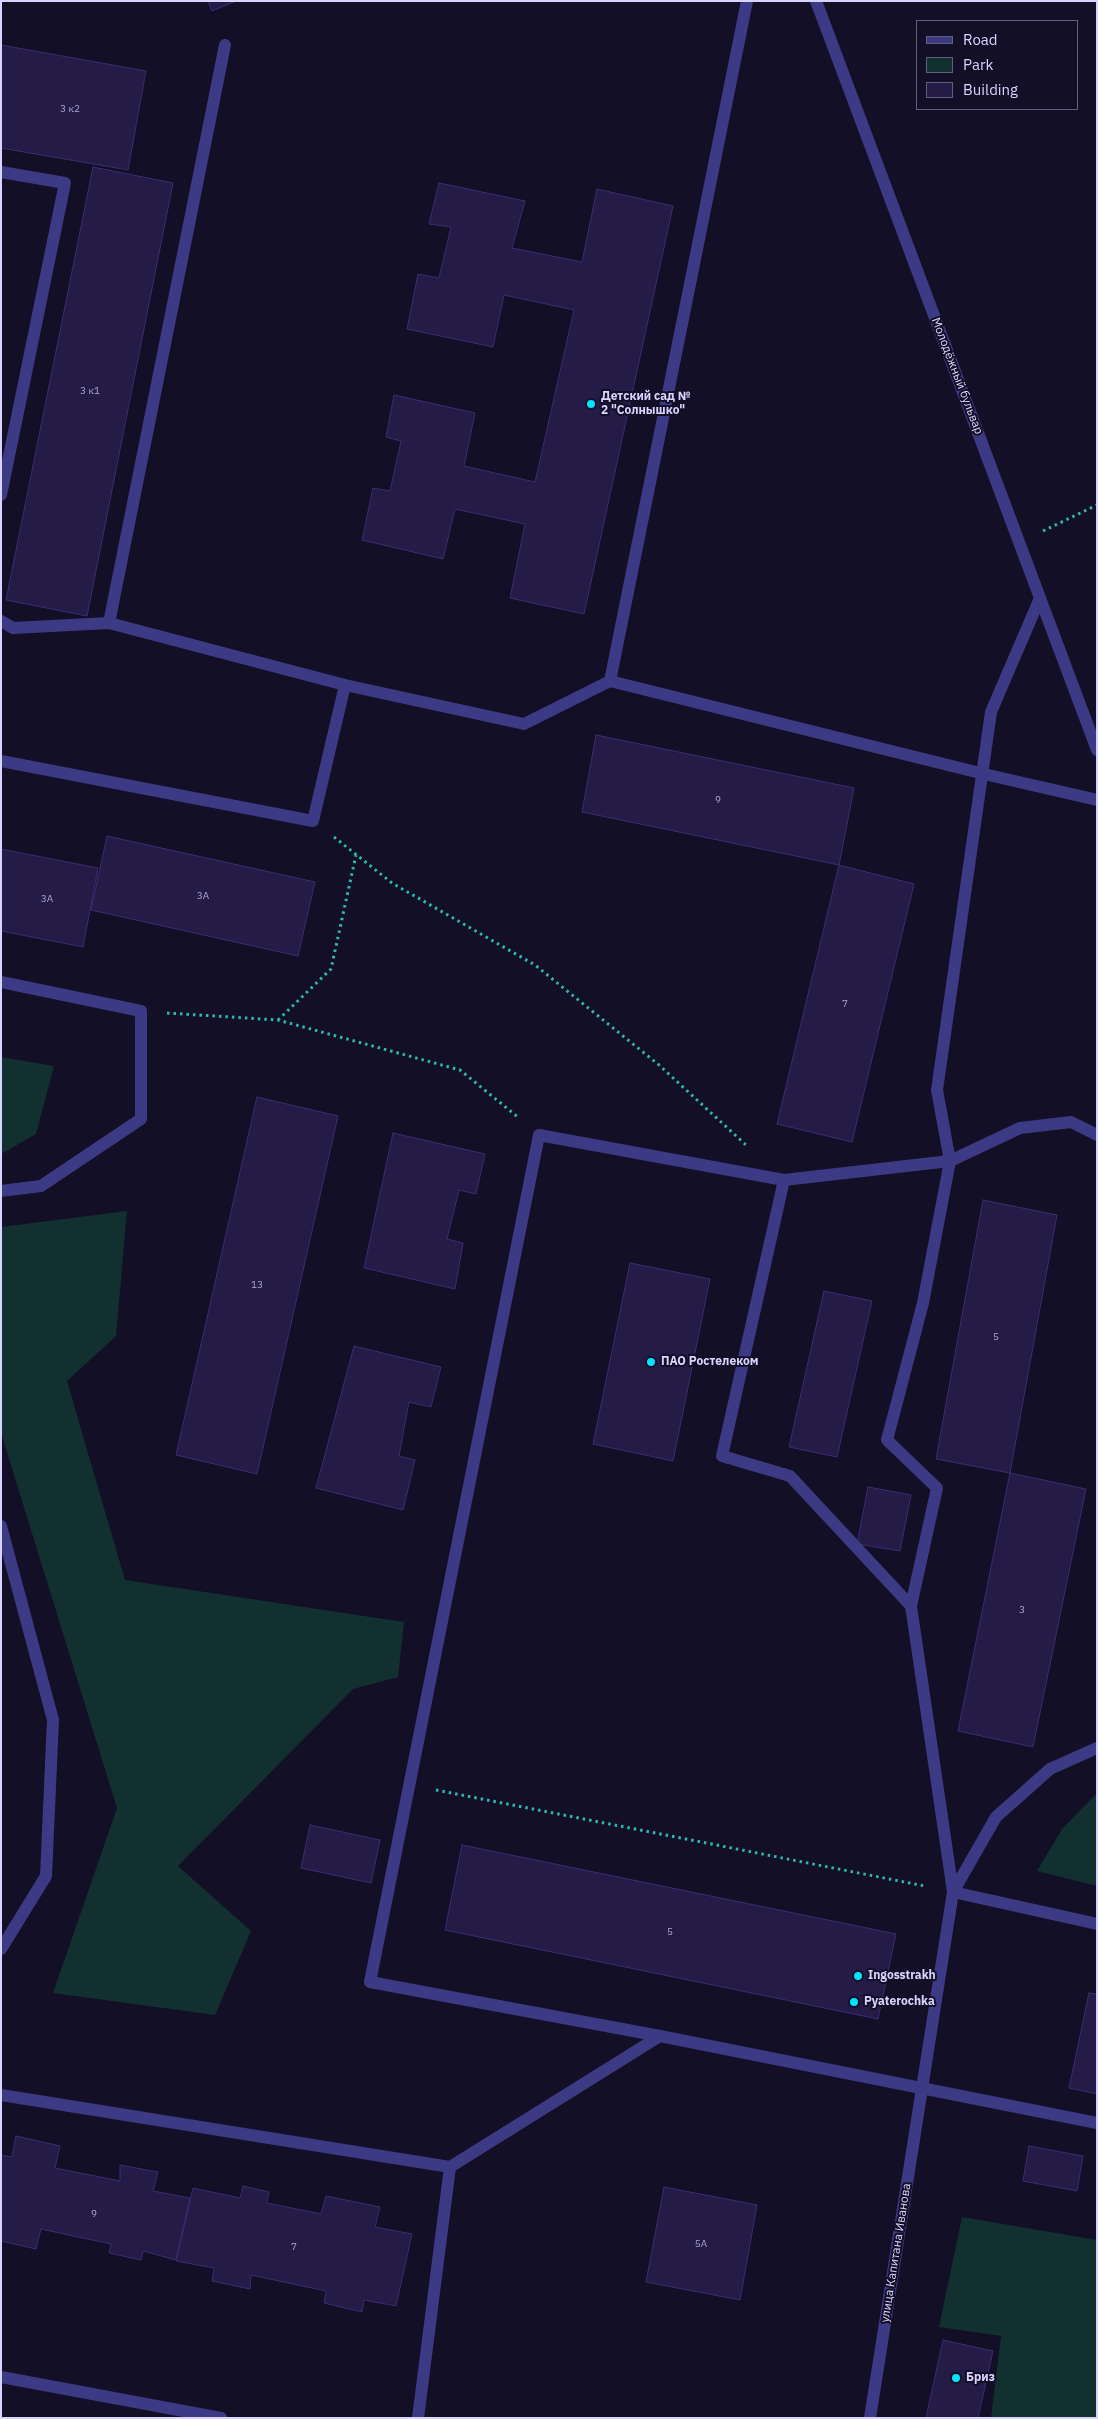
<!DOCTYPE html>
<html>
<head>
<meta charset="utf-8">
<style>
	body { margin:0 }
	#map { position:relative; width:1098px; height:2419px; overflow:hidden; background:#130f26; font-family:"IBM Plex Sans",sans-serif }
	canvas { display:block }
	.frame { position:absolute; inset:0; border:2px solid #d9d4ff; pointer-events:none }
	.legend { position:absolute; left:916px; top:20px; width:162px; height:90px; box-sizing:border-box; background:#130f26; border:1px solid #625e7d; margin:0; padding:6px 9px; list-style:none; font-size:15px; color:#d9d4ff }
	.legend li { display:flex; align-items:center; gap:10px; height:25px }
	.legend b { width:25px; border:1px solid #625e7d }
</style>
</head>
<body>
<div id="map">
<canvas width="1098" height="2419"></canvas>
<div class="frame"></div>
<ul class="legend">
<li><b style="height:6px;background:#3d3a85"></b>Road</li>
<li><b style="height:14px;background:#12302f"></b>Park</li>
<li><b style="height:14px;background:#241b47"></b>Building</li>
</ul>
</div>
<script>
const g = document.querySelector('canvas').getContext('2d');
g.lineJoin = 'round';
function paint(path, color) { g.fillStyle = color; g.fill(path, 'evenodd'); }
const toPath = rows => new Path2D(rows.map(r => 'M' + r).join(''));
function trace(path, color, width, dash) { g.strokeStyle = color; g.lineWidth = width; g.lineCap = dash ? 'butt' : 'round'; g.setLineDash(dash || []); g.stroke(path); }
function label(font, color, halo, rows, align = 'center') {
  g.font = font + ' "IBM Plex Sans",sans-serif'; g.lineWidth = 4; g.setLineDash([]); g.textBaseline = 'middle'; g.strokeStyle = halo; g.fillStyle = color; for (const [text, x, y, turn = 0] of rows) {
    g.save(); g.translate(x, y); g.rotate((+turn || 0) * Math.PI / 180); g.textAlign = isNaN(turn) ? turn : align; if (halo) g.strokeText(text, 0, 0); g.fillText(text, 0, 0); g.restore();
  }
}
paint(toPath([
	[1,1057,54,1066,36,1134,1,1154],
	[127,1211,116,1336,67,1381,125,1580,404,1622,398,1677,353,1689,178,1866,251,1931,215,2015,53,1993,117,1808,1,1433,1,1227],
	[1097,1793,1097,1886,1037,1871,1062,1829],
	[962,2217,1097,2240,1097,2418,991,2418,1001,2336,939,2327]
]), '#12302f');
const building = toPath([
	[208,1,236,1,212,11,208,1],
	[1,45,146,71,128,170,1,148,1,45],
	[93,167,173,183,87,616,6,600,93,167],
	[439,183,525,201,512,248,582,262,597,189,673,206,584,614,510,598,525,524,455,509,443,559,362,540,373,488,390,491,401,441,386,437,394,395,475,413,464,466,535,482,574,310,504,295,493,347,407,329,418,274,439,278,451,227,429,224,439,183],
	[596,735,854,788,839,865,582,812,596,735],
	[107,836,315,882,298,956,91,910,107,836],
	[1,849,98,868,83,947,1,931,1,849],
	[839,865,914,884,852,1142,777,1124,839,865],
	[257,1097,338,1116,257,1474,176,1455,257,1097],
	[393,1133,485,1154,476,1194,459,1190,447,1239,463,1243,455,1289,364,1268,393,1133],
	[983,1200,1057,1215,1010,1473,936,1459,983,1200],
	[630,1263,710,1279,673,1461,593,1444,630,1263],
	[824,1291,872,1301,837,1457,789,1447,824,1291],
	[354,1346,441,1367,431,1407,409,1402,399,1456,415,1460,403,1510,316,1488,354,1346],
	[1010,1473,1086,1489,1033,1747,958,1731,1010,1473],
	[868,1487,911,1495,900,1551,857,1544,868,1487],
	[310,1825,380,1840,371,1883,301,1868,310,1825],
	[462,1845,896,1934,878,2019,445,1930,462,1845],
	[1089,1993,1097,1994,1097,2094,1069,2088,1089,1993],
	[16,2136,60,2146,55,2168,120,2181,120,2165,158,2172,153,2191,190,2198,176,2260,143,2251,141,2260,109,2253,111,2244,41,2229,36,2249,1,2241,1,2155,12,2157,16,2136],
	[1029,2146,1083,2156,1077,2191,1023,2181,1029,2146],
	[243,2186,269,2192,267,2203,321,2214,326,2196,380,2207,375,2227,412,2234,396,2306,364,2300,362,2312,324,2303,326,2291,251,2275,250,2289,212,2281,214,2268,176,2261,193,2188,240,2198,243,2186],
	[664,2187,757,2205,740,2300,646,2282,664,2187],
	[943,2340,993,2351,978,2418,926,2418,943,2340]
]);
paint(building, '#241b47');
trace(building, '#3b2d73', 1);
trace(toPath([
	[1043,531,1097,505],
	[334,837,392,883,535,965,659,1065,746,1145],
	[167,1013,278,1020,460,1070,519,1118],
	[278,1020,331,969,356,855],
	[436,1790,925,1886]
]), '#2fb8b0', 3, [2.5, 4]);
trace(toPath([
	[225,45,109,623,345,685],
	[1,172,65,183,1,495],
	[1,621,13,628,109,623],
	[610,681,984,774,1097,800],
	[1,761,313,821,345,685,524,724,610,681,747,1],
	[1,982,141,1011,141,1119,41,1186,1,1191],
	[1097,1135,1071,1122,1020,1128,950,1161,784,1180,539,1135,370,1982,660,2036,1097,2123],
	[784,1180,722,1456,790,1476,911,1606],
	[1,1526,53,1720,46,1876,1,1949],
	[911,1606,937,1488,887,1440,923,1303,950,1161,937,1090,991,712,1040,598],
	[953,1892,1097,1924],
	[1,2095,450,2167],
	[1,2377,221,2418],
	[418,2418,450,2167,660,2036]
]), '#3d3a85', 12);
trace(toPath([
	[816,1,1097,750],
	[953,1892,996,1817,1050,1769,1097,1748],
	[870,2418,953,1892,911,1606]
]), '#3d3a85', 12);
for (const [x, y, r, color] of [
	[591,404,5,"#00e5ff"],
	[651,1362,5,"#00e5ff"],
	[858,1976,5,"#00e5ff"],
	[854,2002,5,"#00e5ff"],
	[956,2378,5,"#00e5ff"]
]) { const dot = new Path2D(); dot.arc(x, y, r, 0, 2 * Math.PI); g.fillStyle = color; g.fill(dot); trace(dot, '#130f26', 2); }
label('10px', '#aca6d1', null, [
	["3 к2",70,109],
	["3 к1",90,391],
	["9",718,800],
	["3А",203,896],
	["3А",47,899],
	["7",845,1004],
	["13",257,1285],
	["5",996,1337],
	["3",1022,1610],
	["5",670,1932],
	["9",94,2214],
	["5А",701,2244],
	["7",294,2247]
]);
label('12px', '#d9d4ff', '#130f26', [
	["Молодёжный бульвар",957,376,69],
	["улица Капитана Иванова",896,2253,-81]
]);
label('bold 12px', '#d9d4ff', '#130f26', [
	["Детский сад №",601,397],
	["2 \"Солнышко\"",601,411],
	["ПАО Ростелеком",661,1362],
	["Ingosstrakh",868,1976],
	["Pyaterochka",864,2002],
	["Бриз",966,2378]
], 'left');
</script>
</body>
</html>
